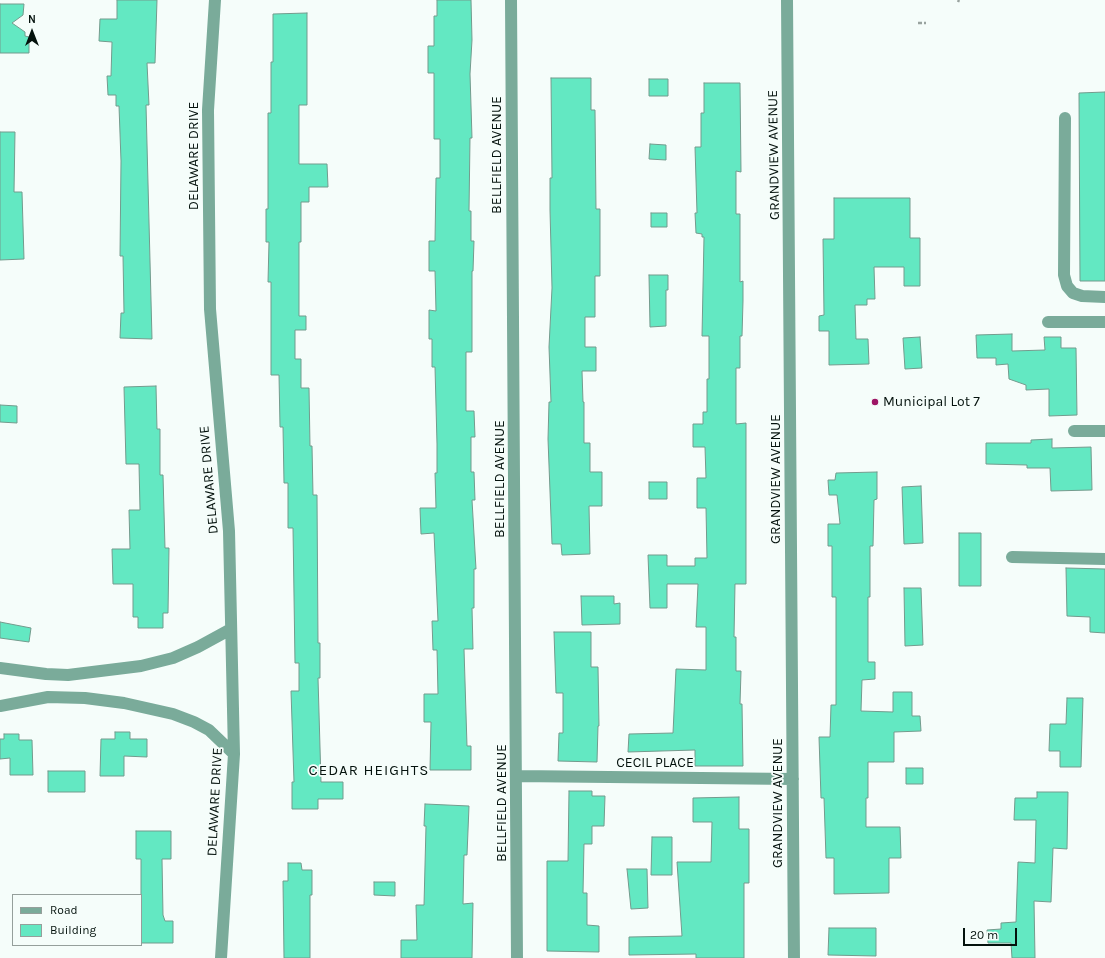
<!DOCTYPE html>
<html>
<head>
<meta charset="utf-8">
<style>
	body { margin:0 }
	#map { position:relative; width:1105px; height:958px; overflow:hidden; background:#f5fdfa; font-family:Karla,sans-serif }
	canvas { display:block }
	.legend { position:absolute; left:12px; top:894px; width:130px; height:52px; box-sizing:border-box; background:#f5fdfa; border:1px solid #959f9b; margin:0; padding:5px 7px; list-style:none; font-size:12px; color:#04120d }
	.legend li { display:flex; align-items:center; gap:8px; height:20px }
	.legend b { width:20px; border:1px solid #959f9b }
	.north { position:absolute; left:12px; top:12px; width:40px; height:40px; -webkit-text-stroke:3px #f5fdfa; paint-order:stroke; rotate:0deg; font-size:11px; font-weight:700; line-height:16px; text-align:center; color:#04120d }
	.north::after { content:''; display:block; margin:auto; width:14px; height:18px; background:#04120d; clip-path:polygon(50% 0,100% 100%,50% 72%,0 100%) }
	.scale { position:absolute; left:963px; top:928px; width:54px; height:18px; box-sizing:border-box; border:2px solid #04120d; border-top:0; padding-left:5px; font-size:12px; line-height:14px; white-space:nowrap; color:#04120d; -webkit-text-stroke:3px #f5fdfa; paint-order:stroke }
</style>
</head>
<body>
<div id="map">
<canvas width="1105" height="958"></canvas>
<ul class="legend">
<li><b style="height:5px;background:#7aab9a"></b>Road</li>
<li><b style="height:11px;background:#63e8c2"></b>Building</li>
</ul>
<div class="north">N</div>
<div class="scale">20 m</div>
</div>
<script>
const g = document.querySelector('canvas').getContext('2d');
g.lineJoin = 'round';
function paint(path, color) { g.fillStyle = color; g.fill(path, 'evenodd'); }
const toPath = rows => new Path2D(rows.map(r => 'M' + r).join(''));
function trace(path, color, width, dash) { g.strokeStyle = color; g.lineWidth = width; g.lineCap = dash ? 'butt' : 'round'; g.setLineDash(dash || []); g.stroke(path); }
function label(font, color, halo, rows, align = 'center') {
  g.font = font + ' Karla,sans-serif'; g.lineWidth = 3.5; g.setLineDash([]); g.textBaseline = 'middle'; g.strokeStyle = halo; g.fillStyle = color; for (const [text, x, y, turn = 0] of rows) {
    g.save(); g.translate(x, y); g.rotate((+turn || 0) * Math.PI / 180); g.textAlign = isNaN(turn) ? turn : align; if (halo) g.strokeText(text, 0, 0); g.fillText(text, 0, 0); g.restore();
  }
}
const building = toPath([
	[117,0,157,0,155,63,147,63,149,105,146,105,152,339,120,338,121,313,124,313,123,256,120,256,121,161,119,106,116,106,116,95,108,95,107,76,111,76,112,42,99,41,100,19,117,19,117,0],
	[437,0,471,0,472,40,470,74,472,138,470,138,469,211,471,211,471,241,474,241,473,271,472,271,472,352,466,352,466,411,474,411,475,437,471,437,471,472,474,472,475,500,472,500,476,569,474,569,474,608,472,608,473,649,464,649,467,746,471,746,471,770,430,770,431,722,424,722,424,694,438,694,437,650,433,650,432,621,438,621,434,533,421,534,420,508,436,508,435,473,437,473,437,444,435,367,432,367,432,339,429,339,429,310,436,311,435,271,429,271,429,241,435,241,436,178,440,178,440,139,434,139,434,73,428,73,428,46,434,46,434,16,437,16,437,0],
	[0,4,24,4,23,15,12,23,25,32,25,36,29,37,29,53,0,53,0,4],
	[307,13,307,105,299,105,299,164,327,164,328,187,309,187,309,202,301,202,301,242,299,242,299,316,306,316,306,330,295,330,295,359,301,359,301,388,309,388,310,446,312,446,313,495,317,495,318,643,320,643,320,678,318,678,321,782,343,782,343,799,318,799,318,809,292,809,292,782,294,782,291,691,299,691,299,663,295,663,293,528,288,528,288,483,284,483,283,427,280,427,279,375,271,375,271,282,268,282,269,242,266,242,266,209,268,209,268,113,271,113,271,62,273,62,273,14,307,13],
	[551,78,591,78,591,110,595,110,596,209,600,209,600,276,595,276,595,317,585,317,585,347,596,347,596,371,582,371,583,402,584,402,584,443,590,443,590,472,602,472,602,506,589,506,590,554,562,555,561,544,552,544,548,439,549,402,551,402,549,347,552,288,550,210,550,178,552,178,551,78],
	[649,79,668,79,668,96,649,96,649,79],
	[704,83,740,83,741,172,736,171,736,214,740,214,740,282,743,281,743,301,742,336,740,336,740,368,736,368,736,424,746,423,746,584,735,584,734,637,736,637,736,671,741,671,740,704,742,704,743,766,695,766,695,750,628,752,629,734,673,733,676,669,706,670,706,627,696,627,698,584,667,584,667,608,650,608,648,555,667,555,667,566,695,566,695,558,707,558,706,508,697,508,697,478,706,478,705,447,693,447,693,424,703,424,703,412,707,412,707,379,709,379,709,336,702,336,704,237,702,237,702,234,696,233,695,213,697,213,695,147,701,147,701,113,704,113,704,83],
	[1105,92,1105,281,1080,281,1079,93,1105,92],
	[0,132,15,132,14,192,22,192,24,259,0,260,0,132],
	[650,144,666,145,666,160,649,159,650,144],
	[834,198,910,198,910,238,920,238,920,286,904,286,904,267,874,267,875,299,867,299,867,305,855,305,856,339,868,339,869,364,829,365,829,331,819,331,819,316,824,315,823,239,834,239,834,198],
	[651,213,667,213,667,227,651,227,651,213],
	[649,275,668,275,668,290,666,290,666,326,650,327,649,275],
	[1012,334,1012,351,1045,350,1044,337,1061,337,1061,348,1076,348,1077,415,1049,416,1049,389,1026,390,1026,385,1009,379,1008,364,996,365,996,358,977,358,976,335,1012,334],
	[920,337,922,368,905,369,903,338,920,337],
	[156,386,157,429,160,429,160,475,163,475,165,548,169,548,168,613,163,613,163,628,138,628,138,617,133,617,133,584,113,584,112,549,130,549,129,510,140,510,139,464,126,464,124,387,156,386],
	[0,405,17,406,17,423,0,422,0,405],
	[1052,439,1052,448,1091,447,1092,490,1051,491,1050,468,1027,468,1027,465,986,464,986,443,1031,443,1031,440,1052,439],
	[877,472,877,499,874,500,873,546,870,546,870,597,868,597,868,662,875,662,875,679,862,680,861,711,893,712,893,692,912,692,912,716,920,716,921,731,894,732,894,762,868,762,868,798,866,798,866,827,900,827,901,858,889,858,889,893,834,894,834,858,826,858,824,798,821,798,819,737,830,737,831,705,836,705,836,597,832,597,832,546,828,546,828,524,840,524,837,495,829,495,828,480,835,480,836,473,877,472],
	[649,482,667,482,667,499,649,499,649,482],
	[921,486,923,543,904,544,902,487,921,486],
	[959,533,981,533,981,586,959,586,959,533],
	[1066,568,1105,569,1105,633,1090,632,1090,617,1067,616,1066,568],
	[904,588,921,588,923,645,905,646,904,588],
	[581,596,614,596,614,604,620,603,620,624,582,625,581,596],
	[0,622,31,628,29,642,0,638,0,622],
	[554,632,591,632,591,667,598,667,599,726,598,726,597,762,558,761,559,733,563,733,563,693,556,693,554,632],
	[1067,698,1083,698,1081,767,1060,767,1060,751,1049,751,1050,724,1066,724,1067,698],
	[115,732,130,732,130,739,147,739,147,757,124,756,124,776,100,776,101,739,115,739,115,732],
	[4,734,19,734,19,740,32,740,33,775,10,775,10,758,0,759,0,739,4,739,4,734],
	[906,768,923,768,923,784,906,784,906,768],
	[48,771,85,771,85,792,48,792,48,771],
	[569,791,592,791,592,796,605,796,604,826,592,826,592,844,584,844,583,893,587,893,587,925,599,926,599,952,547,951,547,861,568,861,569,791],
	[1037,792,1068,792,1067,849,1053,848,1051,902,1034,901,1035,958,1012,958,1011,943,988,943,987,930,1001,929,1001,923,1016,922,1018,862,1035,863,1036,820,1014,820,1015,798,1037,798,1037,792],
	[739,797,739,829,749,829,749,883,744,883,744,958,696,958,696,954,629,955,629,937,682,936,677,862,711,862,712,822,693,822,693,798,739,797],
	[425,804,469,806,467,855,464,855,463,904,473,903,472,958,401,958,401,940,417,940,416,905,424,905,426,826,424,826,425,804],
	[136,831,171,831,171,859,162,859,163,915,165,921,173,921,173,943,141,943,141,859,136,859,136,831],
	[652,837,672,837,672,875,651,875,652,837],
	[288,863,301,863,302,870,312,870,312,895,310,895,310,958,284,958,283,881,288,881,288,863],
	[627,869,647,869,648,908,631,909,627,869],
	[374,882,395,882,395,896,374,895,374,882],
	[829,928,876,928,876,956,828,955,829,928]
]);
paint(building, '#63e8c2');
trace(building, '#739b8d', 1);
trace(toPath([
	[958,2,959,0],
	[918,23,926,23]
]), '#99a39f', 2.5, [4, 2]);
trace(toPath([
	[215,0,208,110,210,309,229,531,234,754,221,958],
	[511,0,517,958],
	[787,0,794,958],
	[1065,118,1064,275,1067,286,1073,293,1082,296,1105,297],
	[1048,322,1105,322],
	[1074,431,1105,431],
	[1012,557,1105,559],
	[0,668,46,674,68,675,141,666,173,658,198,647,231,629],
	[0,706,48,697,85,698,124,703,173,714,194,722,209,730,234,754],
	[517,776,793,779]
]), '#7aab9a', 12);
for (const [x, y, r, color] of [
	[875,402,4,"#9d1565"]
]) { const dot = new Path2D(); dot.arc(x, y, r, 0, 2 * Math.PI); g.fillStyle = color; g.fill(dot); trace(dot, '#f5fdfa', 1.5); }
label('14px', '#04120d', '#f5fdfa', [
	["BELLFIELD AVENUE",497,155,-90],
	["GRANDVIEW AVENUE",774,155,-91],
	["DELAWARE DRIVE",194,156,-90],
	["BELLFIELD AVENUE",500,479,-90],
	["GRANDVIEW AVENUE",776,479,-90],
	["DELAWARE DRIVE",209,480,-95],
	["CECIL PLACE",655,763],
	["DELAWARE DRIVE",215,802,-87],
	["BELLFIELD AVENUE",502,803,-90],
	["GRANDVIEW AVENUE",778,803,-90]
]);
label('14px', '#04120d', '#f5fdfa', [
	["Municipal Lot 7",883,402]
], 'left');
g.letterSpacing = '1px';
label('15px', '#04120d', '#f5fdfa', [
	["CEDAR HEIGHTS",369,771]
]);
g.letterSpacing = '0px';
</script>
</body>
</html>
